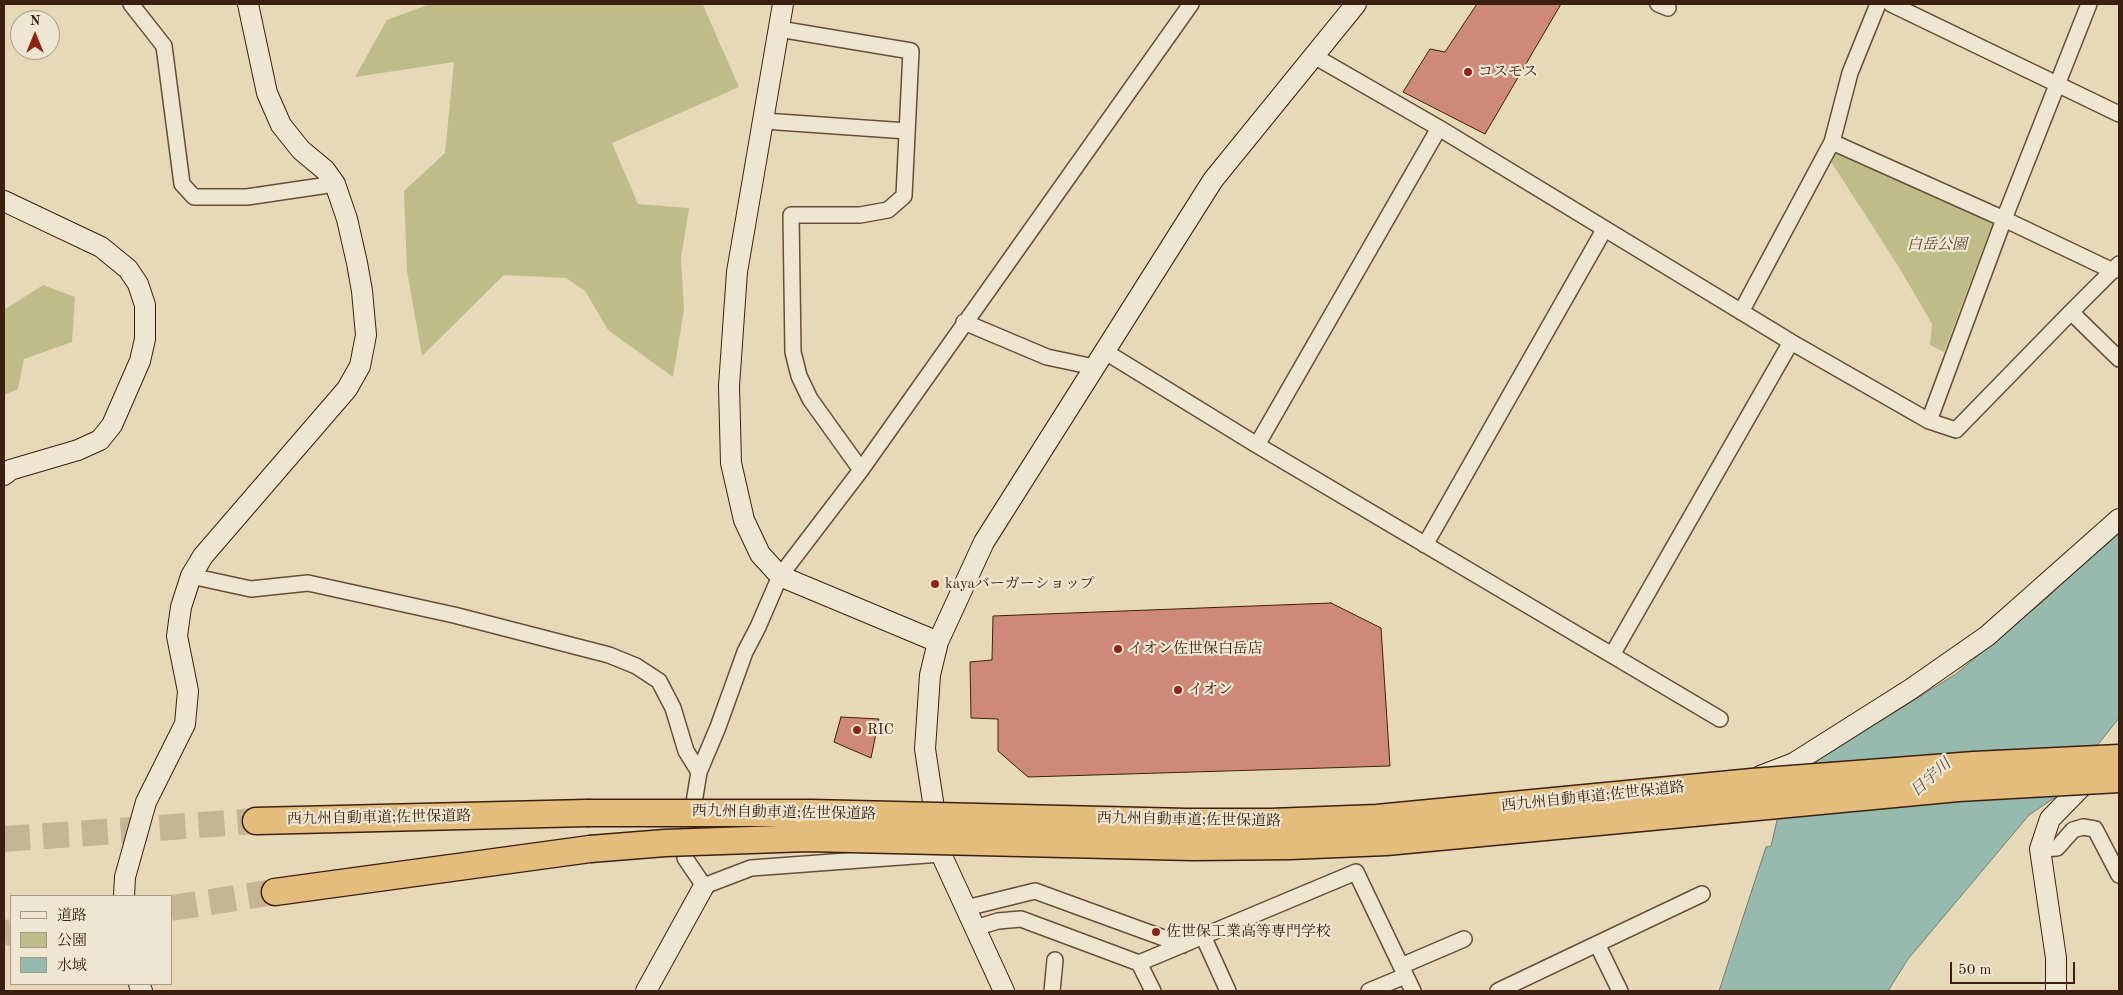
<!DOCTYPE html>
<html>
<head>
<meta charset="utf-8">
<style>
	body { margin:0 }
	#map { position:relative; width:2123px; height:995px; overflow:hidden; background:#e7d9b8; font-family:"Old Standard TT","Noto Serif JP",serif }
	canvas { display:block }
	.frame { position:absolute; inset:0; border:5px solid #3c200f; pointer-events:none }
	.legend { position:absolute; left:10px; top:895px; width:162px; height:90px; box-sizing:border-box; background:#efe6d1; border:1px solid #a79783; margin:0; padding:6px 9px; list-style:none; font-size:15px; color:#3c200f }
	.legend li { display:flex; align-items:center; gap:10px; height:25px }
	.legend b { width:25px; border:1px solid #a79783 }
	.north { position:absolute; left:10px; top:10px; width:50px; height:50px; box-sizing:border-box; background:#efe6d1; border:1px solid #a79783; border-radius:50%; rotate:0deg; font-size:14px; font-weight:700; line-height:20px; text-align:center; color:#3c200f }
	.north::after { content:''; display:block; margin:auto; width:18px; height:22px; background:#8f2418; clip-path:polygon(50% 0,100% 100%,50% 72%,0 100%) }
	.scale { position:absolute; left:1950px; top:962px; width:125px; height:22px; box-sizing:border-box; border:2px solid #3c200f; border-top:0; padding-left:6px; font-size:15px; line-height:18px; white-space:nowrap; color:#3c200f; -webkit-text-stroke:4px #efe6d1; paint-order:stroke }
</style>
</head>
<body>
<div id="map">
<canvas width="2123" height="995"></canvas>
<div class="frame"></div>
<ul class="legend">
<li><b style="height:6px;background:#efe6d1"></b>道路</li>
<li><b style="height:14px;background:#bebc89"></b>公園</li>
<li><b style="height:14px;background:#97baaf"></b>水域</li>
</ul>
<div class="north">N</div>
<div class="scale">50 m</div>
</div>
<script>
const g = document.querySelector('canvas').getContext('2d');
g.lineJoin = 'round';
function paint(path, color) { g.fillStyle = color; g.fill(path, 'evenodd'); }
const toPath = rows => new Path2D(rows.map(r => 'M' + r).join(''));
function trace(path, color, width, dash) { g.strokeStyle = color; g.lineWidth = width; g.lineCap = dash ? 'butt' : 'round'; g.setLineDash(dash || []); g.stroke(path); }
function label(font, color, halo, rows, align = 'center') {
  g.font = font + ' "Old Standard TT","Noto Serif JP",serif'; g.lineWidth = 4.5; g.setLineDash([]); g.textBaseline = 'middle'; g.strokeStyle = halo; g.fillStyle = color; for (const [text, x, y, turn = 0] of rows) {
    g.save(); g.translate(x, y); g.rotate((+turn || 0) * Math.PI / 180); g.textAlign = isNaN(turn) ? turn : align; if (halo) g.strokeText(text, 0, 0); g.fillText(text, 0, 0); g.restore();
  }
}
paint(toPath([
	[430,4,701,4,703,5,739,87,612,143,638,204,689,208,681,258,684,309,673,377,608,330,585,291,566,278,504,275,422,356,407,271,404,191,445,153,454,62,355,77,387,20],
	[1836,152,1993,222,1944,352,1930,345,1932,324,1900,269,1830,160],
	[43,285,75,297,72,342,24,359,18,389,4,395,4,310]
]), '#bebc89');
const water = toPath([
	[2119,527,2119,718,2057,796,2029,815,1908,959,1888,991,1719,991,1766,847,1771,846,1785,786,1807,767,1956,674,2047,598,2119,527]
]);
paint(water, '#97baaf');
trace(water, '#737c6f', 1);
const building = toPath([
	[1477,4,1561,4,1485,134,1403,92,1430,49,1445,52,1477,4],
	[1331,603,1381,628,1390,766,1028,777,998,751,998,719,971,718,970,662,992,660,993,616,1331,603],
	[841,717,879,719,871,758,834,742,841,717]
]);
paint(building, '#ce897b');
trace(building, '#3c200f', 1);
trace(toPath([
	[4,839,256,821],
	[171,908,275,892],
	[4,933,11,932]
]), '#c5b496', 26, [26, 13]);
const street = toPath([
	[131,4,164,46,182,184,194,197,247,197,335,184],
	[1658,4,1668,8],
	[1891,4,2119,114],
	[779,29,911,51,904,196,888,210,860,215,791,215,793,352,799,376,810,399,861,470],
	[1314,56,1439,128,1791,342,1929,421],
	[764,121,907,131],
	[1832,142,2004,219,2089,4],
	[2113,271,2004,219,1929,421,1956,430,2071,312,2119,359],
	[1741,312,1832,142,1850,73,1878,4],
	[2071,312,2119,264],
	[964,322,1047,357,1094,367],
	[1104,351,1257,445,1720,719],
	[1257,445,1439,128],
	[1425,545,1604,230],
	[191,576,251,589,308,583,454,615,609,655,636,666,659,681,673,708,686,751,699,772],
	[1612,655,1791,342],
	[2040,849,2057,848,2073,830,2083,827,2095,829,2119,875],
	[941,854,751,868,704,886,685,858,699,772,718,727,745,652,758,627,780,576,861,470,1191,4],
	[966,908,1035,891,1183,945],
	[975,928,998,921,1021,919,1139,963,1356,872,1413,991],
	[1203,936,1228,991],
	[1597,944,1620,991],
	[1139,963,1153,991],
	[1401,966,1464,939],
	[1052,991,1055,960],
	[1369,991,1405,976],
	[1498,991,1702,894]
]);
const secondary = toPath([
	[783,4,737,272,729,386,731,463,744,520,760,554,780,576,938,642],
	[4,201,101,247,128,269,138,284,145,305,145,339,140,361,112,425,100,440,78,450,10,470,4,475],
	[1760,776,1794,763,1911,689,1987,636,2119,519],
	[124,896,125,877,146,802,185,724,188,691,177,636,181,607,191,576,203,556,347,389,360,366,366,335,362,291,357,263,347,219,335,184,325,170,301,150,281,125,267,93,248,4],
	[139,984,142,991],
	[646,991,704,886],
	[1004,991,941,854,925,749,930,675,938,642,984,542,1213,180,1356,4],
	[2056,991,2056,958,2040,849,2050,819,2092,776]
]);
const highway = toPath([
	[256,821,587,813],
	[275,892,590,849]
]);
trace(street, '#674e39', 18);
trace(secondary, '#3c200f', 22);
trace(highway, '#3c200f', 29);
trace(street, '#efe6d1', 15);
trace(secondary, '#efe6d1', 20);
trace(highway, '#e4bc7c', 26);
const highwayBridge = toPath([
	[587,813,811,813,1187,822,1271,822,1377,818,1752,782,1974,765,2119,758],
	[590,849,665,843,808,838,1193,847,1290,846,1386,842,1958,788,2119,779]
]);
trace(highwayBridge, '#3c200f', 29, []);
trace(highwayBridge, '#e4bc7c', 26);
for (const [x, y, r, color] of [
	[1468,72,5,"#8f2418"],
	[935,584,5,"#8f2418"],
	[1118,649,5,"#8f2418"],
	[1178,690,5,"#8f2418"],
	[857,730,5,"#8f2418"],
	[1156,932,5,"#8f2418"]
]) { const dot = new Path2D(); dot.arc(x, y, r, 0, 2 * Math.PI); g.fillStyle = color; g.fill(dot); trace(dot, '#efe6d1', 2); }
label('15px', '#3c200f', '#efe6d1', [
	["コスモス",1478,72],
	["kayaバーガーショップ",945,584],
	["イオン佐世保白岳店",1128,649],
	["イオン",1188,690],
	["RIC",867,730],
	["佐世保工業高等専門学校",1166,932]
], 'left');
label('italic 15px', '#5c472e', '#efe6d1', [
	["白岳公園",1937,245]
]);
label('15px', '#3c200f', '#efe6d1', [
	["西九州自動車道;佐世保道路",1593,797,-6],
	["西九州自動車道;佐世保道路",784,813,1],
	["西九州自動車道;佐世保道路",379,818,-1],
	["西九州自動車道;佐世保道路",1189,820,1]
]);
label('italic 16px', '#574e3f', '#efe6d1', [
	["日宇川",1931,778,-42]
]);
</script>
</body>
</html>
